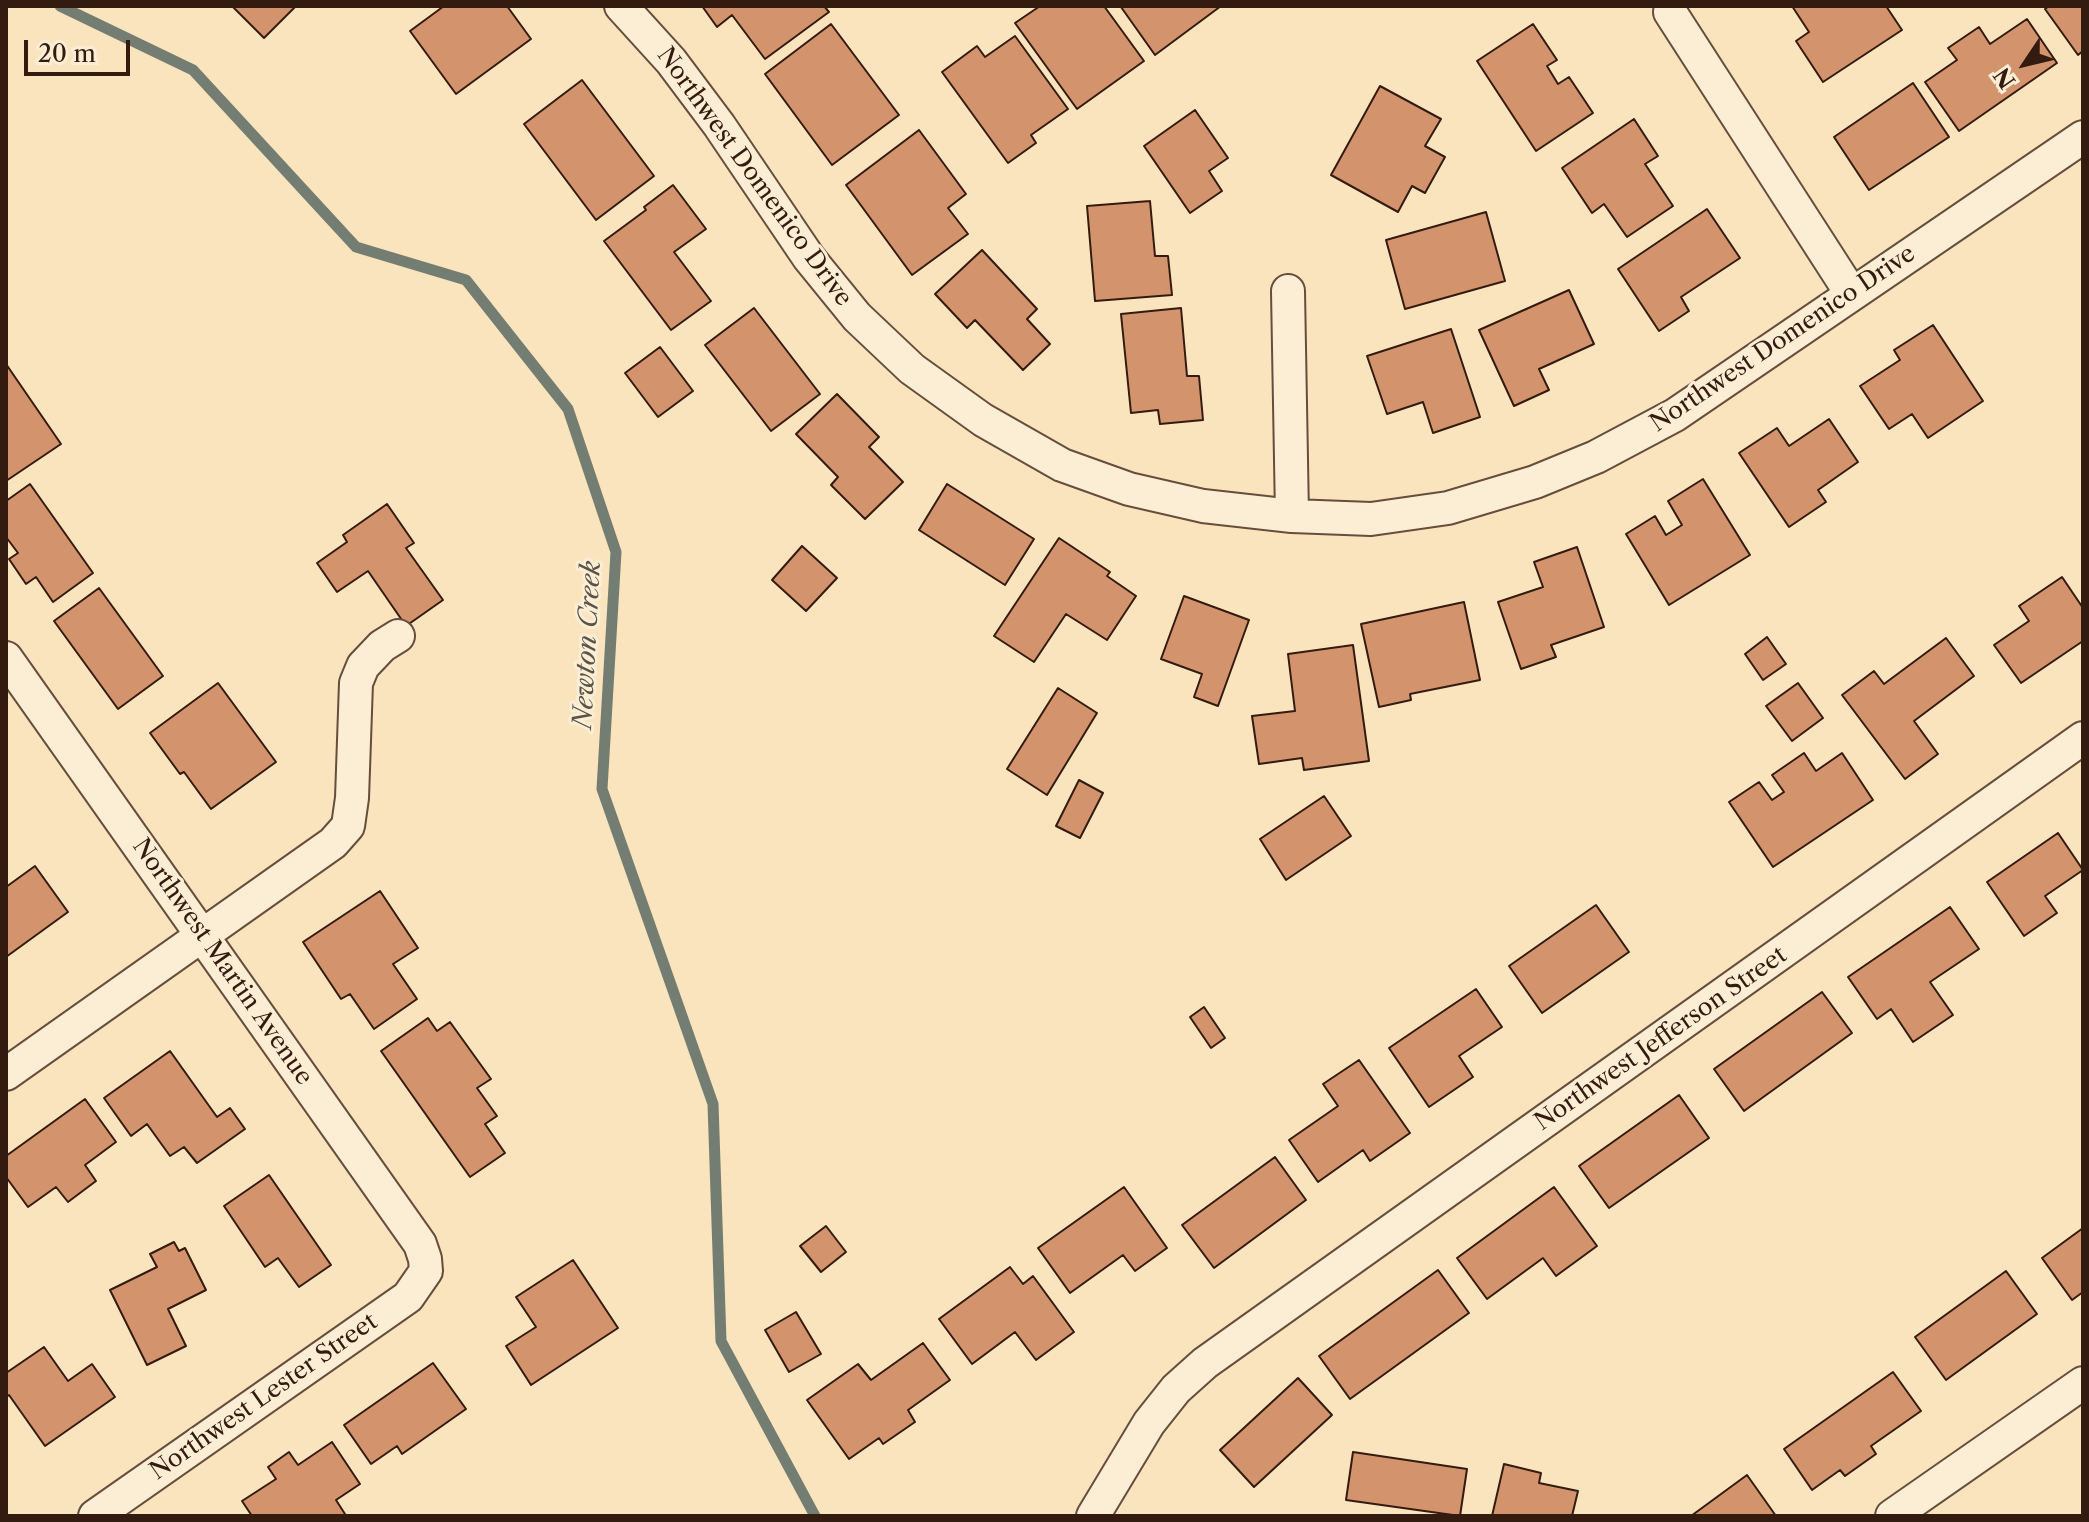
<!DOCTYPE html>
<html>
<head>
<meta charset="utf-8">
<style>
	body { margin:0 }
	#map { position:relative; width:2089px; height:1522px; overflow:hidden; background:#fae4be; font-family:"Libre Caslon Text",serif }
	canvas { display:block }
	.frame { position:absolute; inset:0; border:8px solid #341b10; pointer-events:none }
	.north { position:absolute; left:1985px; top:24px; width:80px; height:80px; -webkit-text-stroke:6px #fcedd5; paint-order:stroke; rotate:235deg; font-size:22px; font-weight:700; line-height:32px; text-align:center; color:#341b10 }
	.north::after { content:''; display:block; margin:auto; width:28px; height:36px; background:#341b10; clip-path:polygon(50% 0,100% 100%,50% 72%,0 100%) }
	.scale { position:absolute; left:24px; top:40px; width:106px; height:36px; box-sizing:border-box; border:4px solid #341b10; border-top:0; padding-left:10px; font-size:24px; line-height:28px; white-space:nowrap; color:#341b10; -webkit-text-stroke:6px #fcedd5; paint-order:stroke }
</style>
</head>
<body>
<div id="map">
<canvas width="2089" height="1522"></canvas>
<div class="frame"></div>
<div class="north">N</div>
<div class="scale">20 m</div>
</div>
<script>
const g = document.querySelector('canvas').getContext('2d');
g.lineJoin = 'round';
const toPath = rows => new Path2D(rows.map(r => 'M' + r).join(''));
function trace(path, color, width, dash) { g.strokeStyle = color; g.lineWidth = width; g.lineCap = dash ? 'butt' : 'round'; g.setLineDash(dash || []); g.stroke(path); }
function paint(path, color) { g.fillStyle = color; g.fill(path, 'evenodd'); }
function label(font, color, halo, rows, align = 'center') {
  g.font = font + ' "Libre Caslon Text",serif'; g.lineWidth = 6; g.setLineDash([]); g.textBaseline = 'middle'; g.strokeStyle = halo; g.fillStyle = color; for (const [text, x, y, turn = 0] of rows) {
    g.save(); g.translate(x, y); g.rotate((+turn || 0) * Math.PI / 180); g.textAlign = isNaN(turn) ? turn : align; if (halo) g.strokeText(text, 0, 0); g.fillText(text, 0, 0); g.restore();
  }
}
trace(toPath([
	[60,6,193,70,356,247,466,280,568,409,616,552,602,789,713,1104,721,1341,815,1516]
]), '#747d72', 11);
const building = toPath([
	[232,6,296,6,264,38,232,6],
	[444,6,507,6,531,39,456,94,410,31,444,6],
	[702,6,824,6,829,12,765,59,732,15,717,27,702,6],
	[1040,6,1104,6,1144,61,1077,109,1015,23,1040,6],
	[1123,6,1221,6,1155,55,1121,7,1123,6],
	[1792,6,1886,6,1902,30,1823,82,1796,41,1809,32,1792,6],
	[2049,6,2083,6,2083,51,2078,55,2045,9,2049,6],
	[2027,19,2057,63,1959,131,1925,82,1957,60,1948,48,1979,27,1990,44,2027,19],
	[831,24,899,115,832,165,765,74,831,24],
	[1533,24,1557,60,1547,66,1558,84,1569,77,1593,113,1536,151,1477,61,1533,24],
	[1015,36,1068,109,1031,135,1036,143,1008,163,942,72,977,46,985,57,1015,36],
	[582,80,654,176,596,220,524,124,582,80],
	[1913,83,1949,137,1869,190,1834,137,1913,83],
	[1380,86,1441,119,1425,146,1445,157,1425,193,1412,186,1398,212,1331,175,1380,86],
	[1195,110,1228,158,1209,171,1222,191,1190,213,1144,146,1195,110],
	[1634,119,1658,156,1645,164,1673,206,1627,237,1604,204,1592,213,1562,168,1634,119],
	[919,130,966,194,948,208,968,234,912,275,846,185,919,130],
	[673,185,706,229,674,252,711,301,671,330,604,241,646,210,644,207,673,185],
	[1150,201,1155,256,1168,256,1172,295,1095,301,1087,206,1150,201],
	[1707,209,1740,258,1681,297,1689,311,1659,331,1618,269,1707,209],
	[1486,212,1505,281,1405,309,1386,240,1486,212],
	[982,250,1037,309,1027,319,1050,344,1023,370,975,320,967,328,935,294,982,250],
	[1569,290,1594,344,1539,369,1549,390,1514,406,1479,330,1569,290],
	[754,308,820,394,771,431,705,345,754,308],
	[1181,308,1187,376,1199,376,1203,420,1160,424,1158,410,1131,413,1121,314,1181,308],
	[1933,325,1983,401,1928,438,1912,414,1889,429,1860,386,1900,360,1894,350,1933,325],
	[1451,329,1480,417,1433,433,1423,402,1387,414,1367,356,1451,329],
	[660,347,693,391,658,417,625,373,660,347],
	[6,364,61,444,6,481,6,364],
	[837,394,879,437,869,447,903,482,865,519,831,485,838,477,796,434,837,394],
	[1829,419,1858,462,1818,490,1826,502,1789,527,1739,453,1777,428,1789,446,1829,419],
	[1703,479,1750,555,1669,605,1626,534,1655,516,1666,535,1682,525,1668,501,1703,479],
	[30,484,93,573,53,602,36,577,26,584,9,559,18,553,6,537,6,501,30,484],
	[947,484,1034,539,1005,585,919,530,947,484],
	[387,504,414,543,406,548,443,600,406,626,368,571,337,592,317,563,347,542,343,535,387,504],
	[1059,538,1110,572,1107,576,1136,596,1107,640,1066,614,1034,662,994,636,1059,538],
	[802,546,837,578,806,611,772,580,802,546],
	[1577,547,1604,627,1551,645,1556,657,1521,669,1498,602,1543,587,1534,562,1577,547],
	[2062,577,2083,608,2083,641,2021,683,1994,645,2029,621,2019,606,2062,577],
	[99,588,163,676,118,709,54,621,99,588],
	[1184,596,1249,620,1218,706,1194,697,1202,674,1161,659,1184,596],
	[1464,602,1480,680,1410,694,1411,700,1379,707,1361,624,1464,602],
	[1767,637,1786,664,1763,680,1745,654,1767,637],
	[1946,638,1974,676,1914,721,1938,754,1905,779,1842,695,1874,671,1884,684,1946,638],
	[1353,645,1369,761,1304,770,1302,758,1259,764,1252,716,1295,711,1288,654,1353,645],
	[218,683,276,762,211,809,184,772,180,774,150,733,218,683],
	[1798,683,1823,718,1792,741,1766,706,1798,683],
	[1058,688,1097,713,1047,795,1007,769,1058,688],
	[1804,753,1816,771,1842,753,1873,800,1773,867,1729,802,1759,782,1772,800,1784,792,1772,775,1804,753],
	[1079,780,1103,793,1080,838,1056,826,1079,780],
	[1324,796,1351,836,1286,880,1260,839,1324,796],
	[2058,833,2083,870,2045,896,2057,913,2024,936,1987,882,2058,833],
	[35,866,68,912,6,957,6,887,35,866],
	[380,891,418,948,393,964,417,999,374,1029,350,994,341,999,303,942,380,891],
	[1596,905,1629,952,1542,1013,1509,966,1596,905],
	[1950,907,1979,949,1930,982,1953,1015,1913,1042,1891,1009,1877,1019,1848,977,1950,907],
	[1476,989,1502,1027,1459,1056,1473,1077,1429,1107,1389,1048,1476,989],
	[1822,992,1852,1033,1744,1111,1714,1069,1822,992],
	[1204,1007,1225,1038,1211,1048,1190,1017,1204,1007],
	[428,1018,437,1031,450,1022,491,1079,477,1088,497,1116,485,1124,505,1153,470,1177,381,1051,428,1018],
	[170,1051,217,1117,230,1108,245,1129,197,1163,184,1147,170,1156,147,1124,131,1136,104,1098,170,1051],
	[1359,1060,1410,1133,1370,1161,1363,1150,1318,1182,1289,1140,1338,1106,1323,1084,1359,1060],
	[1679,1095,1709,1138,1609,1208,1579,1166,1679,1095],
	[85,1099,116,1142,85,1165,96,1181,68,1202,56,1187,28,1207,6,1177,6,1156,85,1099],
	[1275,1157,1306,1200,1214,1268,1182,1225,1275,1157],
	[269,1175,331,1265,299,1287,278,1258,265,1267,224,1206,269,1175],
	[1124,1187,1167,1248,1135,1271,1123,1255,1070,1293,1038,1248,1124,1187],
	[1554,1187,1597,1246,1556,1276,1543,1258,1487,1299,1457,1258,1554,1187],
	[826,1226,846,1252,821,1272,800,1246,826,1226],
	[2083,1228,2083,1292,2072,1300,2042,1258,2083,1228],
	[174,1242,179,1251,185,1248,206,1290,168,1309,186,1346,147,1365,110,1290,157,1267,150,1254,174,1242],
	[573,1260,618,1328,531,1385,506,1346,536,1327,516,1297,573,1260],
	[1010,1267,1023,1284,1033,1276,1074,1332,1036,1360,1015,1332,972,1364,939,1319,1010,1267],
	[1438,1270,1469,1313,1350,1399,1319,1356,1438,1270],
	[2006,1271,2037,1314,1946,1380,1915,1337,2006,1271],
	[796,1312,821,1354,789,1372,765,1330,796,1312],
	[923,1343,950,1380,908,1410,915,1422,883,1444,879,1438,849,1459,807,1400,858,1364,871,1380,923,1343],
	[44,1347,68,1381,92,1364,115,1397,45,1446,9,1395,6,1397,6,1373,44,1347],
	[433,1363,466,1409,402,1454,397,1446,371,1464,344,1425,433,1363],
	[1893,1372,1921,1411,1871,1446,1876,1454,1845,1476,1840,1470,1812,1490,1784,1449,1893,1372],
	[1298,1378,1332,1415,1254,1487,1220,1450,1298,1378],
	[332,1442,360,1484,336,1500,345,1514,342,1516,252,1516,242,1501,276,1479,268,1467,289,1452,298,1465,332,1442],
	[1353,1452,1467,1469,1460,1516,1346,1500,1353,1452],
	[1504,1464,1541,1473,1539,1483,1578,1491,1572,1516,1492,1516,1504,1464],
	[1747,1475,1776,1516,1691,1516,1747,1475]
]);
paint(building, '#d2936d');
trace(building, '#341b10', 2);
const street = toPath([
	[621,6,671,61,719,125,809,258,857,317,912,369,983,420,1062,465,1129,489,1203,506,1292,516,1371,519,1448,508,1535,482,1596,457,1675,415,2083,137],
	[1670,12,1851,293],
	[1288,291,1292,516],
	[6,658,420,1244,425,1259,426,1271,408,1297,95,1516],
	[6,1074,333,843,348,826,352,798,356,683,363,666,382,646,398,636],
	[1093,1516,1149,1423,1176,1389,1205,1363,2083,738],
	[1892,1516,2083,1383]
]);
trace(street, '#664d3c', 36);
trace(street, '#fcedd5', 32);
label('24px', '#341b10', '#fcedd5', [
	["Northwest Domenico Drive",754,177,54],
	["Northwest Domenico Drive",1783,339,-34],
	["Northwest Martin Avenue",222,962,55],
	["Northwest Jefferson Street",1661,1039,-35],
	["Northwest Lester Street",264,1397,-35]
]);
label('italic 26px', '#595449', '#fcedd5', [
	["Newton Creek",588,645,-87]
]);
</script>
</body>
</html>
